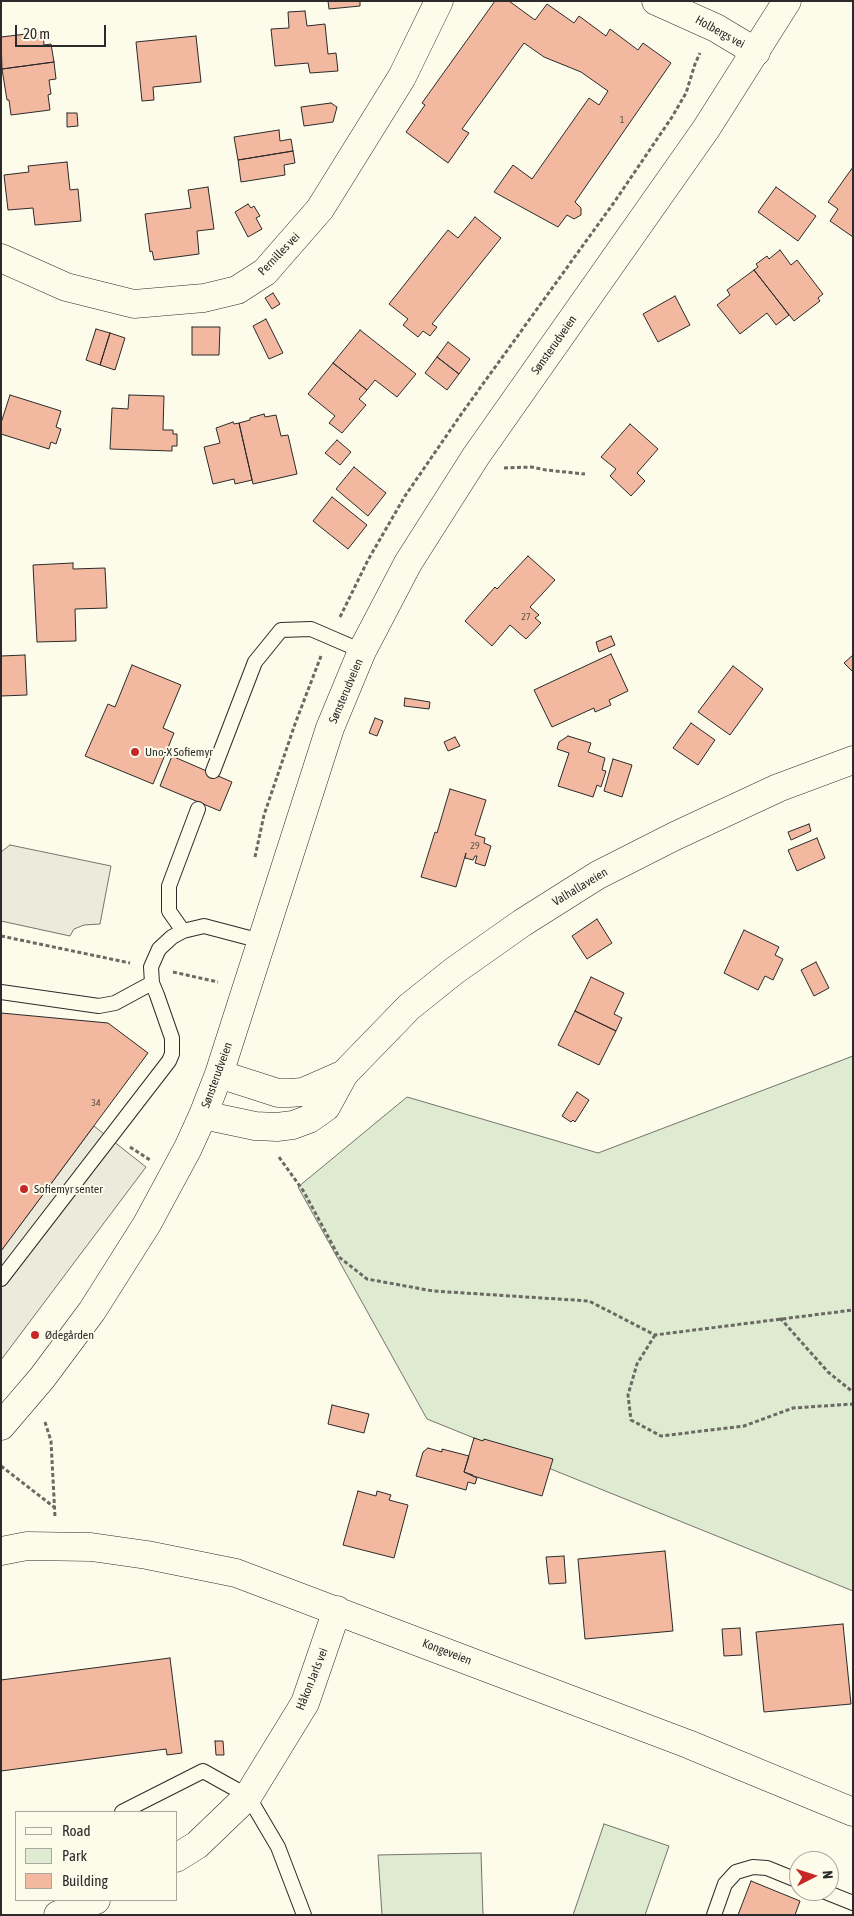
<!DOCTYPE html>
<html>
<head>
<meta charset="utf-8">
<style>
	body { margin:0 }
	#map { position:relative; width:854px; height:1916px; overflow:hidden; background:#fdfbea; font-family:"Asap Condensed",sans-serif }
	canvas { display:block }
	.frame { position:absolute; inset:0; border:2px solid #2b2b2b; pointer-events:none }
	.legend { position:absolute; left:15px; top:1811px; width:162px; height:90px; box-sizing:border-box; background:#fdfbea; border:1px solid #a9a89e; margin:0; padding:6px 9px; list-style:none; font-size:15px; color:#2b2b2b }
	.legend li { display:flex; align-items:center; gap:10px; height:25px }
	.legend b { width:25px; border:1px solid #a9a89e }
	.north { position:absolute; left:789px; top:1851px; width:50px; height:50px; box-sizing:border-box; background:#fdfbea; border:1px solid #a9a89e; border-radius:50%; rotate:85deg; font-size:14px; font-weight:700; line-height:20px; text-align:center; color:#2b2b2b }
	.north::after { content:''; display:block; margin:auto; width:18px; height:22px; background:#c62828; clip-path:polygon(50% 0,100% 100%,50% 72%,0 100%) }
	.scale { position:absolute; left:15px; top:25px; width:91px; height:22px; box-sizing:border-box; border:2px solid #2b2b2b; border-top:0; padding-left:6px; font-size:15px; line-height:18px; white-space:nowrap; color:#2b2b2b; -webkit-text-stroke:4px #fdfbea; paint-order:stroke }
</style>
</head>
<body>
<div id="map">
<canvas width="854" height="1916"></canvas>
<div class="frame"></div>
<ul class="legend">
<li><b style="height:6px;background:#fdfbea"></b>Road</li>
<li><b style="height:14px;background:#deebd1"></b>Park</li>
<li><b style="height:14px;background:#f2b8a0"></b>Building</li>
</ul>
<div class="north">N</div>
<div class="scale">20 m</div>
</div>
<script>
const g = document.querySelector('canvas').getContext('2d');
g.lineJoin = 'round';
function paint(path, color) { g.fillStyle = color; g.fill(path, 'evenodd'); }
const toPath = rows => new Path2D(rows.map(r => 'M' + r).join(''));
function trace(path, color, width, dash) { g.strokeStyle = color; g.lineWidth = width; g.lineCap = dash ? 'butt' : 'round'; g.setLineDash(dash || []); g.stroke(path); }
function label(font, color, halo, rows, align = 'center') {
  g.font = font + ' "Asap Condensed",sans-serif'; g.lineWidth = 4; g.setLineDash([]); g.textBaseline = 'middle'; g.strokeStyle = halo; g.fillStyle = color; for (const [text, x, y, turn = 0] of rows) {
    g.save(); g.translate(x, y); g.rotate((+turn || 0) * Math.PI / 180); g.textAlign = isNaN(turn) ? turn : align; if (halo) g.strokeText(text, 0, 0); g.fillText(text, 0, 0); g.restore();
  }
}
const green = toPath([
	[853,1056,853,1591,427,1419,298,1187,407,1097,598,1153,853,1056],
	[604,1824,669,1846,645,1915,573,1915,604,1824],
	[481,1853,483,1915,382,1915,378,1855,481,1853]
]);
paint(green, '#deebd1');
trace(green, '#74746e', 1);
const parking = toPath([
	[10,845,111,866,100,924,84,925,74,929,70,936,1,921,1,852,10,845],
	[94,1126,146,1167,1,1360,1,1251,94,1126]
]);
paint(parking, '#eceadb');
trace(parking, '#74746e', 1);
const building = toPath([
	[328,1,360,1,360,6,329,9,328,1],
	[495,1,509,1,535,20,547,4,574,23,579,16,606,36,610,29,638,50,643,43,671,63,575,202,581,208,581,215,574,219,567,215,558,227,494,192,513,165,532,179,589,98,599,105,608,91,581,72,544,57,524,43,462,129,469,133,448,163,406,132,425,105,422,103,495,1],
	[305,11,307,26,325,24,328,54,336,53,338,71,310,73,308,63,275,66,271,29,289,28,288,12,305,11],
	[43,32,44,45,51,44,54,62,2,69,1,37,43,32],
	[196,36,201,82,153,87,154,100,142,101,136,42,196,36],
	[54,62,56,79,49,80,51,94,48,95,50,110,11,115,9,100,7,100,2,69,54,62],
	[331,103,337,107,333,122,304,126,301,107,331,103],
	[67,113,77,113,78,126,67,127,67,113],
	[279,130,280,141,291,139,293,151,238,160,234,137,279,130],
	[293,151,295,163,284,165,285,175,241,182,238,160,293,151],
	[67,162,70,190,78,189,81,221,35,225,33,208,8,210,4,175,29,172,28,166,67,162],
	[853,167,853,237,830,221,838,209,828,202,853,167],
	[208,187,214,229,197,231,199,254,154,260,152,251,150,252,145,214,191,208,188,190,208,187],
	[776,187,816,216,798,241,758,212,776,187],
	[248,204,251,208,254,206,260,216,256,218,262,229,248,237,235,212,248,204],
	[475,217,501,238,432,324,437,327,430,336,423,331,418,337,403,325,408,319,389,304,448,230,458,238,475,217],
	[780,250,791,265,797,260,823,294,818,298,820,301,794,321,754,270,758,267,756,264,767,256,769,259,780,250],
	[754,270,789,315,776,325,767,313,740,334,717,305,730,295,727,290,754,270],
	[273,293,280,304,272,309,265,298,273,293],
	[675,296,690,325,658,342,643,314,675,296],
	[266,319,283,353,269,359,253,326,266,319],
	[192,327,220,327,219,355,192,355,192,327],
	[96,329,110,333,100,365,86,360,96,329],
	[360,330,416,374,397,397,375,380,367,390,333,363,360,330],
	[110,333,125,338,115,370,100,365,110,333],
	[448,342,470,359,459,374,437,357,448,342],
	[437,357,459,374,447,390,425,373,437,357],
	[333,363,367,390,359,399,366,405,342,433,329,423,335,416,308,394,333,363],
	[10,395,61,411,56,427,61,429,56,444,51,442,49,449,1,434,1,423,10,395],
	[129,395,164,396,163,430,173,430,173,434,177,434,177,446,172,446,172,451,110,449,112,408,128,409,129,395],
	[264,414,265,417,276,415,281,436,288,435,297,474,253,484,239,423,250,420,250,418,264,414],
	[233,422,234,424,239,423,252,480,235,484,234,479,213,484,204,447,220,443,216,428,233,422],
	[630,424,658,449,637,473,645,481,631,496,610,476,616,469,601,457,630,424],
	[337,440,351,452,340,465,325,453,337,440],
	[354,467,386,493,368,516,336,489,354,467],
	[332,497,367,525,348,549,313,521,332,497],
	[528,556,555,580,530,607,539,615,535,618,541,623,526,639,510,625,492,646,465,621,495,587,497,589,528,556],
	[73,563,73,569,105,568,107,608,75,609,76,641,37,642,33,565,73,563],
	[611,636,615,645,599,652,596,642,611,636],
	[611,654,628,691,609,700,611,705,595,712,594,708,552,727,534,690,611,654],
	[25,655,27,695,1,696,1,656,25,655],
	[853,655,853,672,844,663,853,655],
	[132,665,181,685,163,728,174,733,153,784,85,756,108,704,115,707,132,665],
	[733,666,763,689,730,735,698,712,733,666],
	[405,698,430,702,429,709,404,706,405,698],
	[375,718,383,721,377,736,369,733,375,718],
	[691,723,715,740,698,765,673,748,691,723],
	[568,736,591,743,588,752,605,758,602,770,606,771,601,787,597,785,593,797,558,786,569,753,557,749,559,742,568,736],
	[455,737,460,746,448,751,444,742,455,737],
	[172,756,232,782,220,811,160,786,172,756],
	[613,759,632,765,622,797,604,791,613,759],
	[450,789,486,800,475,835,485,838,484,843,491,846,485,866,475,863,477,856,475,856,473,860,465,858,466,853,456,887,421,877,435,832,437,833,450,789],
	[809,824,811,831,791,840,788,832,809,824],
	[817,838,825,858,797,871,788,850,817,838],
	[597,919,612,943,587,959,572,936,597,919],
	[744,930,779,947,775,955,783,959,773,980,765,976,758,990,724,973,744,930],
	[816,962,829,988,814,996,801,970,816,962],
	[591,977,624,993,614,1014,622,1018,616,1031,575,1011,591,977],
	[575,1011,616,1031,599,1065,558,1045,575,1011],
	[1,1013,108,1023,148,1053,1,1251,1,1013],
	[577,1092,589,1100,575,1122,573,1120,571,1122,562,1116,577,1092],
	[332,1405,369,1414,364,1433,328,1424,332,1405],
	[474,1438,483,1441,484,1439,553,1459,542,1496,473,1476,473,1475,464,1472,474,1438],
	[428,1448,442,1452,442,1449,469,1456,464,1472,477,1478,475,1484,468,1482,466,1490,416,1476,423,1452,428,1448],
	[358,1491,376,1496,377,1491,391,1495,389,1500,408,1505,394,1558,343,1545,358,1491],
	[665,1551,673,1631,585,1639,578,1559,665,1551],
	[564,1556,566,1583,549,1584,546,1557,564,1556],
	[843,1624,851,1704,764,1712,756,1632,843,1624],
	[740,1628,742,1655,724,1656,722,1629,740,1628],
	[170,1658,182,1753,167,1755,166,1749,1,1771,1,1680,170,1658],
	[215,1741,223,1741,224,1755,216,1755,215,1741],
	[751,1881,800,1901,795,1915,738,1915,751,1881]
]);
paint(building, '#f2b8a0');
trace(building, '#2b2b2b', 1);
const lane = toPath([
	[213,771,255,662,281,630,311,629,362,651],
	[183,931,169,911,169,886,198,809],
	[1,992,99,1006,115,1003,152,983],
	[1,1279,169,1061,172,1054,172,1038,157,995,152,983,151,967,159,949,172,937,183,931,204,926,261,941],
	[122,1812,203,1771,248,1796,278,1847,304,1915],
	[823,1891,853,1903],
	[714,1915,725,1884,736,1872,753,1867,767,1868,799,1881]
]);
const street = toPath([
	[656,1,716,28,756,52],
	[1,258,66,287,134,304,204,298,237,290,265,272,320,209,402,77,439,1],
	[1,1551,27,1546,91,1547,147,1555,236,1573,688,1744,853,1812],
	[176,1858,197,1845,248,1796,305,1703,337,1610],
	[58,1915,96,1900]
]);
const secondary = toPath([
	[219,1074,278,1093,289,1093,303,1092,344,1074],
	[203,1115,255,1126,277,1127,293,1125,309,1119,326,1107,344,1074,409,1007,454,971,522,923,598,875,675,836,778,788,853,760],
	[1,1426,42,1378,92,1311,147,1224,188,1148,203,1115,219,1074,330,728,362,651,408,563,476,456,706,129,787,1]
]);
trace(lane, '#2b2b2b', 16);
trace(street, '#2b2b2b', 29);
trace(secondary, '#2b2b2b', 29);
trace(toPath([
	[504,468,531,467,546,470,585,474],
	[340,617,368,560,405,496,462,413,615,201,672,117,686,93,695,64,700,53],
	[255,857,264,815,295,724,321,656],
	[1,936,130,963],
	[173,972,218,982],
	[130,1147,150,1160],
	[279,1157,304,1192,339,1257,367,1279,433,1291,589,1301,655,1335,853,1310],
	[780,1318,828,1372,853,1392],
	[655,1335,637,1364,628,1395,631,1420,661,1436,744,1426,793,1408,853,1404],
	[45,1422,51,1441,55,1517],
	[1,1466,54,1507]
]), '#6a6964', 3, [4, 2.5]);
trace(lane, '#fdfbea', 14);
trace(street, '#fdfbea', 28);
trace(secondary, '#fdfbea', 28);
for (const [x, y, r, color] of [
	[135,752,5,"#c62828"],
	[24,1189,5,"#c62828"],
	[35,1335,5,"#c62828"]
]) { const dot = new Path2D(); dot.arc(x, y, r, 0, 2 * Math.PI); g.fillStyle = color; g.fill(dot); trace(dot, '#fdfbea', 2); }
label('10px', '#5d4e48', null, [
	["1",622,120],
	["27",526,617],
	["29",475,846],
	["34",96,1103]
]);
label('12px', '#2b2b2b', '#fdfbea', [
	["Holbergs vei",720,32,29],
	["Pernilles vei",279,254,-46],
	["Sønsterudveien",554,345,-55],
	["Sønsterudveien",346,691,-67],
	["Valhallaveien",580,887,-31],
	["Sønsterudveien",217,1075,-70],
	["Kongeveien",447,1652,21],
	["Håkon Jarls vei",312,1679,-68]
]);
label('12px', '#2b2b2b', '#fdfbea', [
	["Uno-X Sofiemyr",145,752],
	["Sofiemyr senter",34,1189],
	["Ødegården",45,1335]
], 'left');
</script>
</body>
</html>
